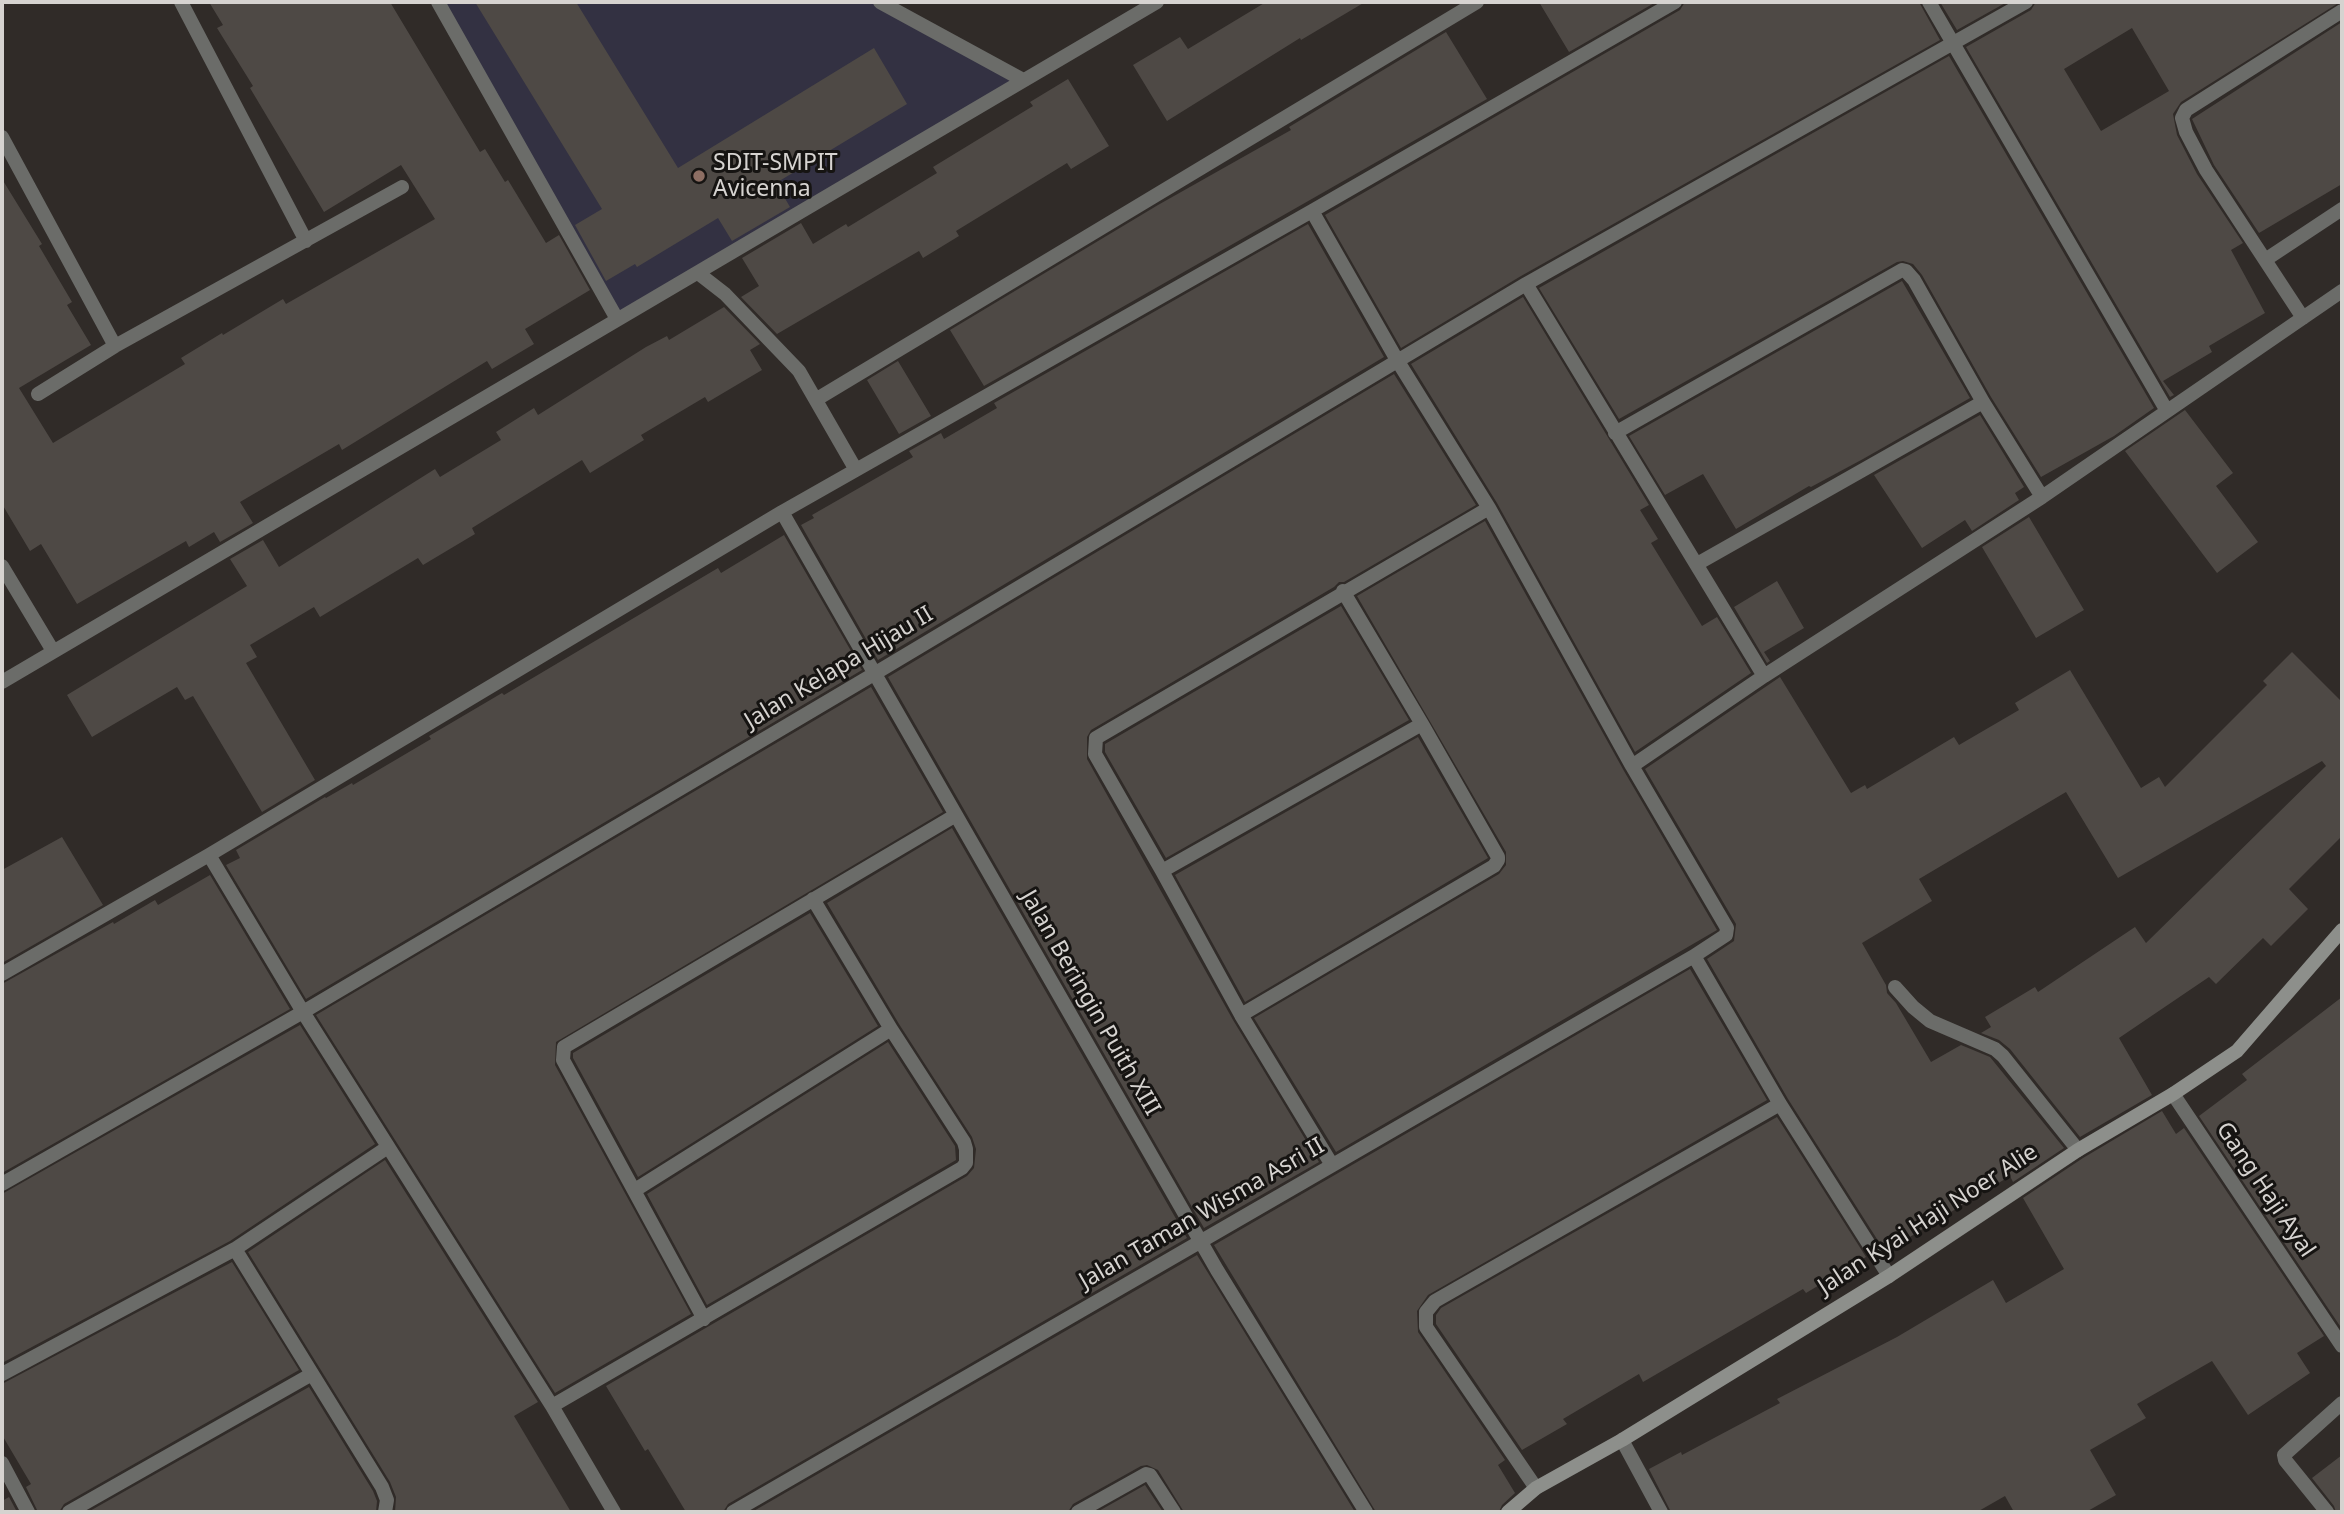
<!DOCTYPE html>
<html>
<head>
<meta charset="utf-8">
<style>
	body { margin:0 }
	#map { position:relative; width:2344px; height:1514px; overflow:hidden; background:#302b28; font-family:"Noto Sans",sans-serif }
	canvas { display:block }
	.frame { position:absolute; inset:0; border:4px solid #d6d3d0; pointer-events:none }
</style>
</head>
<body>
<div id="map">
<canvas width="2344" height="1514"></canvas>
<div class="frame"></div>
</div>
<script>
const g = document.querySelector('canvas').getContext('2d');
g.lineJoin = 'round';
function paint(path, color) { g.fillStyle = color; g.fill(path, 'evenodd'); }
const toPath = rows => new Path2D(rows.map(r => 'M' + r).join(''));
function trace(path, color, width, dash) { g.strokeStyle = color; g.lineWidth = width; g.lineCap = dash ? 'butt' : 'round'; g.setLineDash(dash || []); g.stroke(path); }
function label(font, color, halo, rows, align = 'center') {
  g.font = font + ' "Noto Sans",sans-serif'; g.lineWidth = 6; g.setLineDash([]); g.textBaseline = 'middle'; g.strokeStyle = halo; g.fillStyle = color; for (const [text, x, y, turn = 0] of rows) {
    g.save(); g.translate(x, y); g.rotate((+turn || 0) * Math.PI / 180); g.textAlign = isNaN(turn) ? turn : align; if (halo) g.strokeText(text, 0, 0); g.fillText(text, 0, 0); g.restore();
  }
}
paint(toPath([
	[438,2,880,2,1023,80,617,319]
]), '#333142');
paint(toPath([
	[209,2,390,2,480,152,485,149,505,182,508,180,546,243,559,235,590,290,525,329,534,344,492,369,487,361,342,450,339,444,240,502,253,523,220,542,214,532,189,547,186,541,77,604,41,544,30,551,2,504,2,179,42,244,39,246,72,302,67,305,91,345,19,388,53,443,185,364,181,358,222,333,223,335,283,299,286,304,435,219,401,165,324,212,250,88,253,86,217,28,223,25],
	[475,2,576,2,678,168,874,48,907,104,776,183,790,207,732,241,718,218,637,267,635,264,606,281,575,225,602,209],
	[1266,2,1365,2,1301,40,1300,38,1167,121,1133,65,1180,37,1188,49],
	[1539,2,1656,2,1569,52],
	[1685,2,1919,2,1940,40,1521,276,1401,348,1325,215,1680,10],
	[1940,2,2007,2,1957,30],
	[2036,2,2340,2,2181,102,2173,114,2177,135,2197,174,2243,243,2231,250,2265,313,2209,346,2212,352,2163,381,2174,395,2170,397,1966,47,2031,10],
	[2132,28,2169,91,2101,131,2064,69],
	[2342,22,2342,184,2259,233,2214,165,2192,119],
	[1446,32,1487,99,984,386,950,330,1158,205,1291,130,1289,127],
	[1949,56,2154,408,2114,436,2041,477,1991,397,1922,275,1913,264,1903,261,1897,262,1619,419,1539,288],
	[1068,79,1109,146,1071,169,1067,163,956,231,959,236,923,258,919,251,777,334,741,297,759,286,742,258,801,223,813,244,846,224,848,227,937,173,933,167,1033,106,1030,102],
	[1308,224,1384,357,878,660,801,525,814,518,812,515,913,457,909,451,941,433,944,439,997,408,994,403],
	[1902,281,1970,398,1863,459,1811,487,1809,486,1736,529,1703,474,1665,495,1629,436],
	[1523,297,1649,505,1640,510,1658,539,1651,543,1702,626,1717,617,1751,673,1635,752,1497,503,1411,364],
	[724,307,760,344,750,350,762,370,708,402,705,397,641,435,644,440,590,473,582,460,472,528,475,534,423,565,418,558,320,617,314,607,250,645,257,657,246,663,315,780,262,812,193,696,185,700,177,687,92,737,67,695,247,586,230,559,263,540,279,567,435,469,440,477,501,440,496,432,534,408,538,415,646,347,667,336,669,340],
	[898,361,931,416,899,434,867,380],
	[1394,374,1476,505,1344,582,1339,582,1334,587,1091,730,1087,737,1087,759,1233,1020,1319,1162,1204,1228,888,677],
	[2185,410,2233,473,2216,486,2258,542,2217,573,2125,451],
	[1980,415,2024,487,2015,493,2019,500,1972,531,1965,520,1922,548,1874,475],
	[2029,517,2084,610,2036,638,1982,547],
	[1485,521,1624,771,1717,930,1336,1152,1254,1018,1499,874,1506,865,1506,852,1357,596],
	[784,535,862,670,306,999,226,865,240,858,236,850,325,797,326,798,352,783,353,785,431,739,429,736,502,693,504,695,718,568,721,573],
	[1777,581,1804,628,1764,652,1770,661,1767,663,1734,607],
	[1341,606,1409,720,1166,858,1105,752,1105,744],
	[2292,652,2342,702,2342,836,2289,889,2308,909,2271,946,2263,938,2216,984,2209,977,2119,1038,2152,1095,2080,1137,2010,1049,1999,1040,1981,1033,1991,1027,1985,1017,2035,987,2038,992,2135,927,2146,943,2326,766,2322,761,2118,878,2066,792,1919,879,1932,901,1862,943,1886,985,1887,993,1896,1003,1931,1062,1961,1045,1990,1057,2064,1148,2013,1182,2010,1176,1895,1246,1893,1241,1882,1247,1788,1099,1707,959,1734,941,1736,924,1645,769,1780,677,1851,793,1865,785,1867,789,1954,737,1959,745,2019,710,2015,703,2070,670,2141,788,2159,777,2165,787,2267,685,2263,681],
	[871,687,943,812,556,1042,555,1065,691,1314,555,1393,316,1015],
	[1418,737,1488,858,1245,1002,1175,875],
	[952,828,1187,1238,728,1504,723,1512,686,1512,648,1449,645,1451,606,1386,967,1176,974,1168,976,1149,972,1137,899,1024,827,903],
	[62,837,103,905,2,963,2,870],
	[210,875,290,1009,2,1173,2,984,113,922,114,924,155,900,158,905],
	[810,913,878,1026,638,1177,573,1058,573,1053],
	[1690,969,1767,1100,1428,1295,1417,1311,1418,1332,1505,1460,1498,1465,1515,1493,1502,1505,1499,1512,1376,1512,1214,1245],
	[2342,997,2342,1325,2340,1326,2199,1116,2247,1080,2242,1074],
	[300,1025,375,1144,230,1241,2,1363,2,1194],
	[888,1042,955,1146,956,1160,707,1305,647,1194],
	[2162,1111,2176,1134,2184,1128,2324,1336,2297,1353,2310,1373,2248,1415,2212,1361,2137,1404,2146,1418,2090,1450,2116,1495,2086,1512,2014,1512,2005,1496,1977,1512,1671,1512,1649,1469,1681,1452,1682,1455,1780,1403,1777,1399,1897,1337,1993,1280,2006,1303,2064,1269,2023,1198,2083,1158],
	[1777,1117,1866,1257,1806,1293,1803,1289,1643,1382,1639,1374,1563,1419,1567,1424,1522,1450,1436,1324,1436,1315,1441,1308],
	[385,1160,538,1402,514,1416,571,1512,395,1512,396,1497,390,1482,248,1252],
	[1197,1255,1355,1512,1184,1512,1158,1470,1147,1465,1141,1466,1073,1504,1068,1512,752,1512],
	[232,1262,299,1370,64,1504,59,1512,38,1512,26,1487,31,1484,2,1435,2,1384],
	[309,1387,373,1491,377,1501,376,1512,88,1512],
	[2342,1455,2342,1512,2336,1512,2334,1506,2312,1478],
	[1145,1485,1163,1512,1097,1512],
	[9,1497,17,1512,2,1512,2,1501]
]), '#4e4945');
trace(toPath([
	[181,2,306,241],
	[438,2,617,319],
	[880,2,1023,80],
	[1929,2,2167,411],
	[2,137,115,346],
	[2265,260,2342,209],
	[698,273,725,294,799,371,856,470],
	[1526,284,1764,676],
	[2303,318,2206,170,2186,132,2182,118,2186,110,2342,11],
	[38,394,115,346,402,187],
	[817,399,1477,2],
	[1615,433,1902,270,1906,271,1914,280,1983,402,2042,497],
	[782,512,1217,1270,1366,1512],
	[1697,564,1983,402],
	[2,566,53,651],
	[2,682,1157,2],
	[1632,766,1764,676,2042,497,2342,291],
	[209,855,303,1012,552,1406,614,1512],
	[1162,871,1422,724],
	[1694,956,1780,1104,1889,1276],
	[2,974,209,855,782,512,1312,211,1675,2],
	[1895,987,1913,1007,1930,1021,1995,1049,2003,1056,2078,1150],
	[1241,1015,1494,866,1498,860,1498,857,1422,724,1343,591],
	[2173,1094,2342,1346],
	[1332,1165,1241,1015,1162,871,1095,754,1096,738,1489,508],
	[2,1184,303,1012,874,674,1526,284,2026,2],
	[635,1190,891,1029],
	[235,1249,382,1487,387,1500,385,1512],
	[704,1319,563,1060,564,1047,956,815],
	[2,1374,235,1249,388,1147],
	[552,1406,962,1168,966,1163,966,1149,964,1142,891,1029,813,899],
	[1622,1440,1661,1512],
	[2,1463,28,1512],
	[1536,1488,1426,1327,1426,1312,1435,1301,1780,1104],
	[69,1512,312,1374],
	[733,1512,1694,956,1726,935,1727,928,1632,766,1489,508,1397,360,1312,211],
	[1078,1512,1146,1474,1150,1475,1174,1512],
	[2327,1512,2285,1460,2284,1455,2342,1403]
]), '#6b6c69', 14);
trace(toPath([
	[1508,1512,1536,1488,1622,1440,1889,1276,2078,1150,2173,1094,2237,1051,2342,930]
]), '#8d8f8b', 14);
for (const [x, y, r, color] of [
	[699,176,7,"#8d6e63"]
]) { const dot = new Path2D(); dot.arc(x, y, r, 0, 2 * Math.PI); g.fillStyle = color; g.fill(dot); trace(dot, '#161412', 2.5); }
label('23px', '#d6d3d0', '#161412', [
	["SDIT-SMPIT",713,163],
	["Avicenna",713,189]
], 'left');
label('23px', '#d6d3d0', '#161412', [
	["Jalan Kelapa Hijau II",839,668,-31],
	["Jalan Beringin Puith XIII",1090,1003,60],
	["Gang Haji Ayal",2265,1190,56],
	["Jalan Taman Wisma Asri II",1202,1214,-30],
	["Jalan Kyai Haji Noer Alie",1928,1220,-33]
]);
</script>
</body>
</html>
